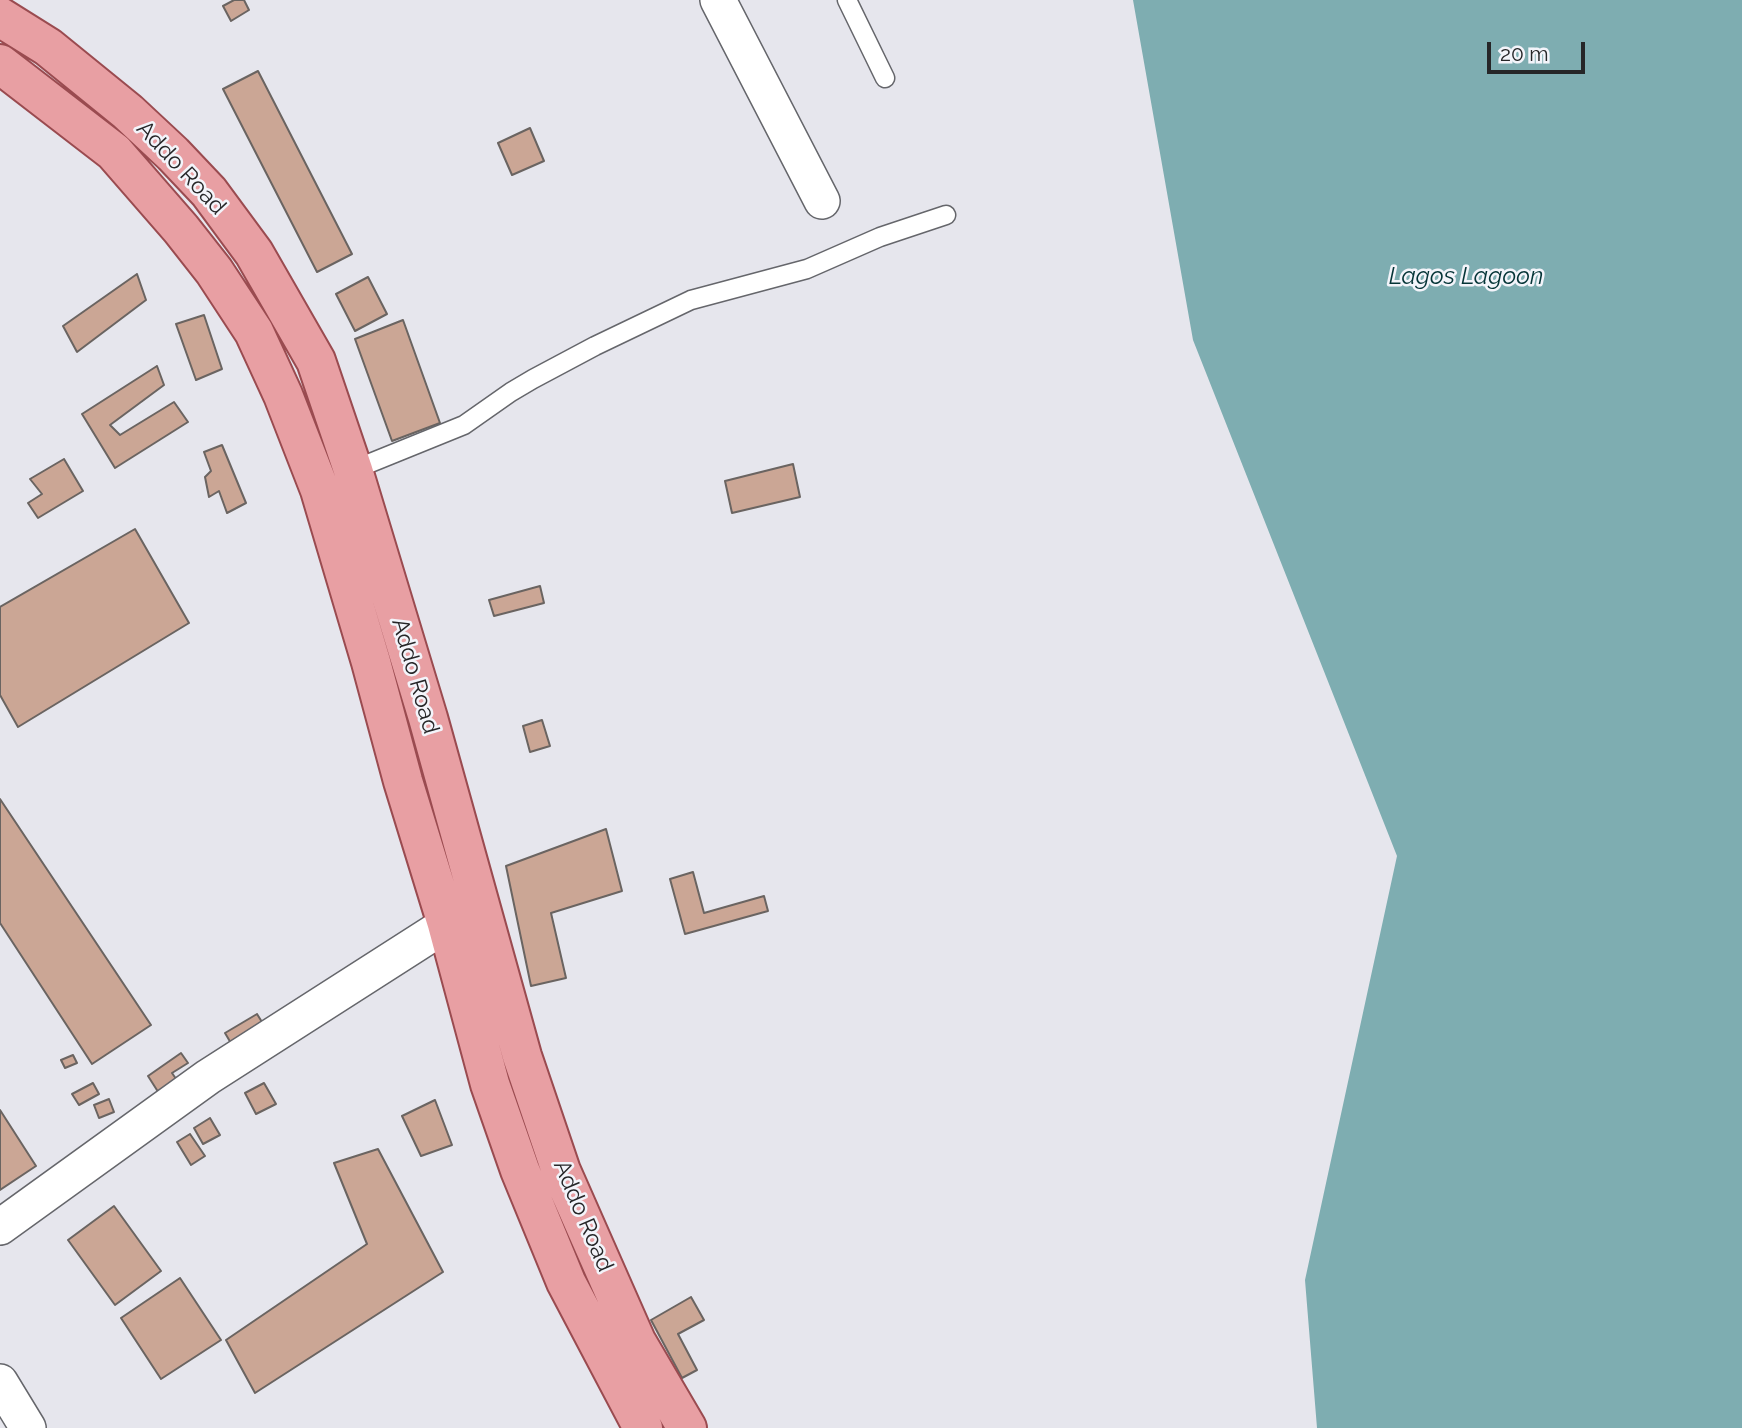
<!DOCTYPE html>
<html>
<head>
<meta charset="utf-8">
<style>
	body { margin:0 }
	#map { position:relative; width:1742px; height:1428px; overflow:hidden; background:#e6e6ed; font-family:Raleway,sans-serif }
	canvas { display:block }
	.scale { position:absolute; left:1487px; top:42px; width:98px; height:32px; box-sizing:border-box; border:4px solid #262628; border-top:0; padding-left:9px; font-size:21px; line-height:24px; white-space:nowrap; color:#262628; -webkit-text-stroke:5px #f3f4fa; paint-order:stroke }
</style>
</head>
<body>
<div id="map">
<canvas width="1742" height="1428"></canvas>
<div class="scale">20 m</div>
</div>
<script>
const g = document.querySelector('canvas').getContext('2d');
g.lineJoin = 'round';
function paint(path, color) { g.fillStyle = color; g.fill(path, 'evenodd'); }
const toPath = rows => new Path2D(rows.map(r => 'M' + r).join(''));
function trace(path, color, width, dash) { g.strokeStyle = color; g.lineWidth = width; g.lineCap = dash ? 'butt' : 'round'; g.setLineDash(dash || []); g.stroke(path); }
function label(font, color, halo, rows, align = 'center') {
  g.font = font + ' Raleway,sans-serif'; g.lineWidth = 5; g.setLineDash([]); g.textBaseline = 'middle'; g.strokeStyle = halo; g.fillStyle = color; for (const [text, x, y, turn = 0] of rows) {
    g.save(); g.translate(x, y); g.rotate((+turn || 0) * Math.PI / 180); g.textAlign = isNaN(turn) ? turn : align; if (halo) g.strokeText(text, 0, 0); g.fillText(text, 0, 0); g.restore();
  }
}
paint(toPath([
	[1133,0,1742,0,1742,1428,1317,1428,1305,1280,1397,856,1193,340]
]), '#7eadb1');
const building = toPath([
	[234,0,244,0,249,10,231,21,223,6,234,0],
	[258,71,352,254,317,272,223,89,258,71],
	[530,128,544,161,512,175,498,143,530,128],
	[137,274,146,300,77,352,63,326,137,274],
	[368,277,387,314,355,331,336,294,368,277],
	[204,315,222,369,196,380,176,324,204,315],
	[403,320,440,423,392,441,355,339,403,320],
	[157,366,164,385,110,425,120,435,174,402,188,422,115,468,82,414,157,366],
	[222,445,246,503,227,513,219,491,209,497,205,477,211,471,204,452,222,445],
	[64,459,83,491,38,518,28,503,42,494,30,479,64,459],
	[793,464,800,497,732,513,725,481,793,464],
	[135,529,189,623,18,727,0,695,0,607,135,529],
	[540,586,544,603,494,616,489,600,540,586],
	[542,720,550,746,530,752,523,726,542,720],
	[0,799,151,1025,92,1064,0,923,0,799],
	[606,829,622,891,551,913,566,978,531,986,506,866,606,829],
	[693,872,704,913,764,896,768,911,685,934,670,879,693,872],
	[257,1014,267,1030,235,1050,225,1033,257,1014],
	[181,1053,188,1063,172,1073,181,1086,162,1098,148,1076,181,1053],
	[73,1055,77,1063,65,1068,61,1060,73,1055],
	[93,1083,99,1094,79,1105,72,1094,93,1083],
	[264,1083,276,1104,256,1114,245,1093,264,1083],
	[109,1099,114,1112,99,1118,94,1105,109,1099],
	[435,1100,452,1145,421,1156,402,1116,435,1100],
	[0,1110,36,1166,0,1190,0,1110],
	[210,1118,220,1135,203,1144,194,1128,210,1118],
	[190,1134,205,1156,191,1165,177,1142,190,1134],
	[378,1149,443,1272,255,1393,226,1340,367,1244,334,1163,378,1149],
	[114,1206,161,1271,115,1305,68,1240,114,1206],
	[180,1278,221,1340,161,1379,121,1318,180,1278],
	[691,1297,704,1320,678,1334,697,1370,682,1378,651,1320,691,1297]
]);
paint(building, '#cba695');
trace(building, '#6a6461', 2);
const lane = toPath([
	[847,0,885,78],
	[353,470,464,425,511,392,533,379,595,346,691,300,807,269,880,237,946,215]
]);
const street = toPath([
	[718,0,822,201],
	[0,1227,208,1077,447,924],
	[0,1382,28,1428]
]);
const primary = toPath([
	[0,17,48,47,128,112,173,154,209,192,254,253,316,361,353,470,428,718,522,1056,561,1171,636,1341,687,1428],
	[0,64,114,152,181,229,214,271,254,332,283,395,320,490,371,662,403,781,447,924,490,1084,520,1170,566,1282,643,1428]
]);
trace(lane, '#65666b', 21);
trace(street, '#65666b', 38);
trace(primary, '#9a4b50', 42);
trace(lane, '#fff', 18);
trace(street, '#fff', 35);
trace(primary, '#e89fa3', 38);
label('23px', '#262628', '#f3f4fa', [
	["Addo Road",181,168,47],
	["Addo Road",415,676,74],
	["Addo Road",583,1216,67]
]);
label('italic 24px', '#043437', '#f3f4fa', [
	["Lagos Lagoon",1466,277]
]);
</script>
</body>
</html>
